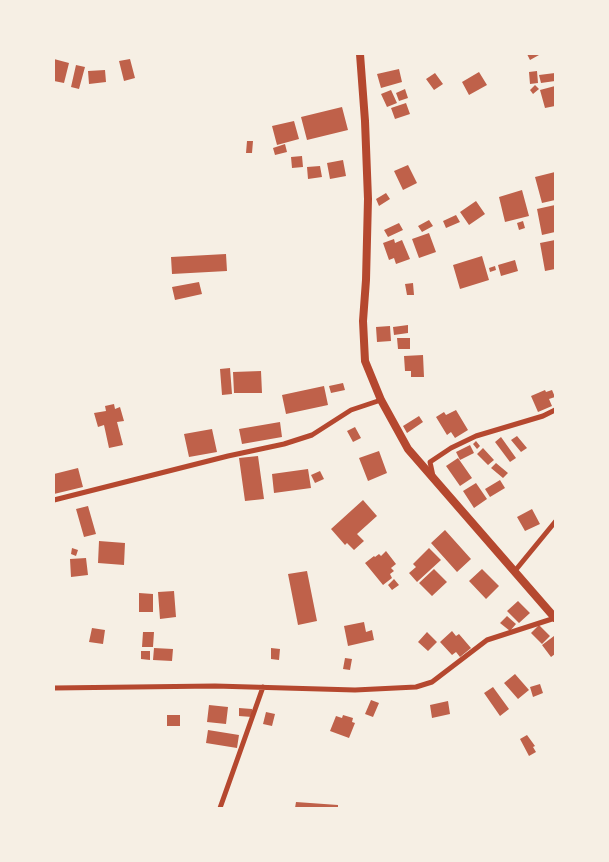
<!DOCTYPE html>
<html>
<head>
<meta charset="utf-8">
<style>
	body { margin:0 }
	#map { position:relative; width:609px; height:862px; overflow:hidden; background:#f6efe4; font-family:"Work Sans",sans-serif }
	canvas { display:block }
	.frame { position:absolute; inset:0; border:55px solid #f6efe4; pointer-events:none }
</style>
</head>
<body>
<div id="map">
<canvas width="609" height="862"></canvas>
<div class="frame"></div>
</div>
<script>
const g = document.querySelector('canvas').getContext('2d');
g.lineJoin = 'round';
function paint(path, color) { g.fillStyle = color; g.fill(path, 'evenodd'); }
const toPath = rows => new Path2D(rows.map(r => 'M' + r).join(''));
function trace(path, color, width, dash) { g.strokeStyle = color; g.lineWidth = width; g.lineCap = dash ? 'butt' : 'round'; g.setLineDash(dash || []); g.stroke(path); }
paint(toPath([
	[527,54,539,54,539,55,530,60],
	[54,59,69,63,64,83,54,81],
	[130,59,135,78,124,81,119,61],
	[76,65,85,67,79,89,71,87],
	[399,69,402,82,381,88,377,74],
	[105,70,106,82,89,84,88,71],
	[537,71,538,83,530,84,529,72],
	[479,72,487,85,469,95,462,82],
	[435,73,443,84,434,90,426,79],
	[555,73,555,81,541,83,539,75],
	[535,85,539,89,533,94,530,90],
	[555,86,555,106,545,108,540,90],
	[405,89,408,98,399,101,396,93],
	[391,90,397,103,387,107,381,94],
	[406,103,410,114,395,119,391,108],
	[342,107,348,130,307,140,301,117],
	[294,121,299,139,277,145,272,126],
	[247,141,253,141,252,153,246,153],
	[285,144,287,152,275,155,273,148],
	[302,156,303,167,292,168,291,157],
	[343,160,346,176,330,179,327,163],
	[408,165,417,183,403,190,394,171],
	[320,166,322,177,308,179,307,167],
	[555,172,555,200,542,203,535,177],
	[522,190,529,216,505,222,499,197],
	[386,193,390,199,379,206,376,199],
	[476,201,485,214,469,225,460,212],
	[555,205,555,232,542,235,537,209],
	[456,215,460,222,446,228,443,221],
	[429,220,433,226,422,232,418,226],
	[523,221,525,228,519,230,517,223],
	[399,223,403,230,388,237,384,230],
	[429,233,436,252,419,258,412,239],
	[394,239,395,243,402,240,410,259,396,264,394,258,389,260,383,243],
	[555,240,555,269,545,271,540,243],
	[226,254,227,271,172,274,171,257],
	[482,256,489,280,460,289,453,265],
	[515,260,518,271,501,276,498,265],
	[495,266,496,270,490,272,489,268],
	[199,282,202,294,175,300,172,287],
	[413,283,414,295,407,295,405,284],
	[408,325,408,333,394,335,393,327],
	[390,326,391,341,377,342,376,327],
	[397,338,410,338,410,349,398,349],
	[423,355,424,377,411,377,411,371,405,371,404,356],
	[230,368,232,394,222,395,220,369],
	[261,371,262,393,234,393,233,372],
	[343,383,345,390,331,393,329,386],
	[324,386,328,405,286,414,282,395],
	[545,390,546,392,552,390,555,397,549,399,552,406,538,412,531,396],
	[114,404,115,409,120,407,124,421,117,422,123,445,109,448,104,425,98,427,94,413,106,411,105,406],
	[456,410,468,430,455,438,451,432,447,435,436,417,444,412,446,415],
	[419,416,423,422,407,433,403,426],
	[280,422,282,437,242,444,239,429],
	[355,427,361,438,353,442,347,431],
	[212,429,217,452,189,457,184,434],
	[517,436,527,448,521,452,511,440],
	[501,437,516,458,510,462,495,442],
	[476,441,480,446,477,449,473,444],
	[470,445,474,453,460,460,456,452],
	[483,448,494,460,488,465,477,454],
	[379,451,387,473,368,481,359,458],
	[258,456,264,499,245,501,239,458],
	[458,458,472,478,460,486,446,466],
	[496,463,508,473,503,478,491,468],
	[78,468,83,487,54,494,54,474],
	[308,469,311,488,274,493,272,474],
	[320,471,324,479,315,483,311,475],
	[500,480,505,488,490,497,485,489],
	[476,483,487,499,474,508,463,491],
	[363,500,377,516,357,534,364,541,354,550,347,543,345,545,331,529],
	[88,506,96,534,84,537,76,509],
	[532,509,540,524,525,531,517,517],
	[445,530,471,559,457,572,431,543],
	[99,541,125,543,124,565,98,563],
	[72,548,78,550,76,556,71,554],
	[429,548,441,560,417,582,409,573,416,567,413,564],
	[386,551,396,564,391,568,394,571,390,574,392,578,383,585,365,563,374,556,375,557,379,554,381,556],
	[86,558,88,575,71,577,70,559],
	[434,569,447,582,432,596,419,583],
	[482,569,499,586,486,599,469,581],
	[307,571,317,621,298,625,288,574],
	[394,579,399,585,392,590,388,585],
	[174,591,176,617,160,619,158,592],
	[139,593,153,594,153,612,139,612],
	[518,601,530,613,519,623,507,611],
	[507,616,516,624,510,631,500,623],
	[364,622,366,632,372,630,374,640,348,646,344,626],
	[539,625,550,636,542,644,531,633],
	[92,628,105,630,103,644,89,642],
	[452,631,456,636,459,634,471,648,460,657,456,652,452,655,440,642],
	[143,632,154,632,153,647,142,647],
	[427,632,437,642,428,651,418,642],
	[554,636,555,639,555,654,551,657,542,645],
	[154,648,173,649,172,661,153,660],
	[271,648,280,649,279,660,271,659],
	[141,651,150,651,150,660,141,659],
	[345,658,352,659,350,670,343,669],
	[515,674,529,690,518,699,504,683],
	[540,684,543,693,533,697,530,687],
	[493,687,509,709,500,716,484,693],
	[371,700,379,703,373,717,365,714],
	[448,701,450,714,432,718,430,705],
	[209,705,228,707,226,724,207,722],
	[239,708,252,709,252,717,239,716],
	[266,712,275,714,272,726,263,724],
	[167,715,180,715,180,726,167,726],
	[343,715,353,718,352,722,355,723,349,738,330,731,336,716,342,718],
	[208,730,239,735,237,748,206,743],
	[527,735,535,746,533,747,536,752,529,756,520,739],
	[296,802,338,805,338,808,295,808]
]), '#bf614a');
trace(toPath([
	[433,476,430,462,451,448,476,436,543,416,555,410],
	[54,500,228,456,284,444,312,435,351,410,381,400],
	[514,572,555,522],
	[54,688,215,686,355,690,416,687,432,682,487,640,555,618],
	[220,808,263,687]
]), '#b5482f', 5);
trace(toPath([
	[360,54,365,121,368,199,366,280,363,321,365,361,381,400,408,449,555,618]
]), '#b5482f', 8);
</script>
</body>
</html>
